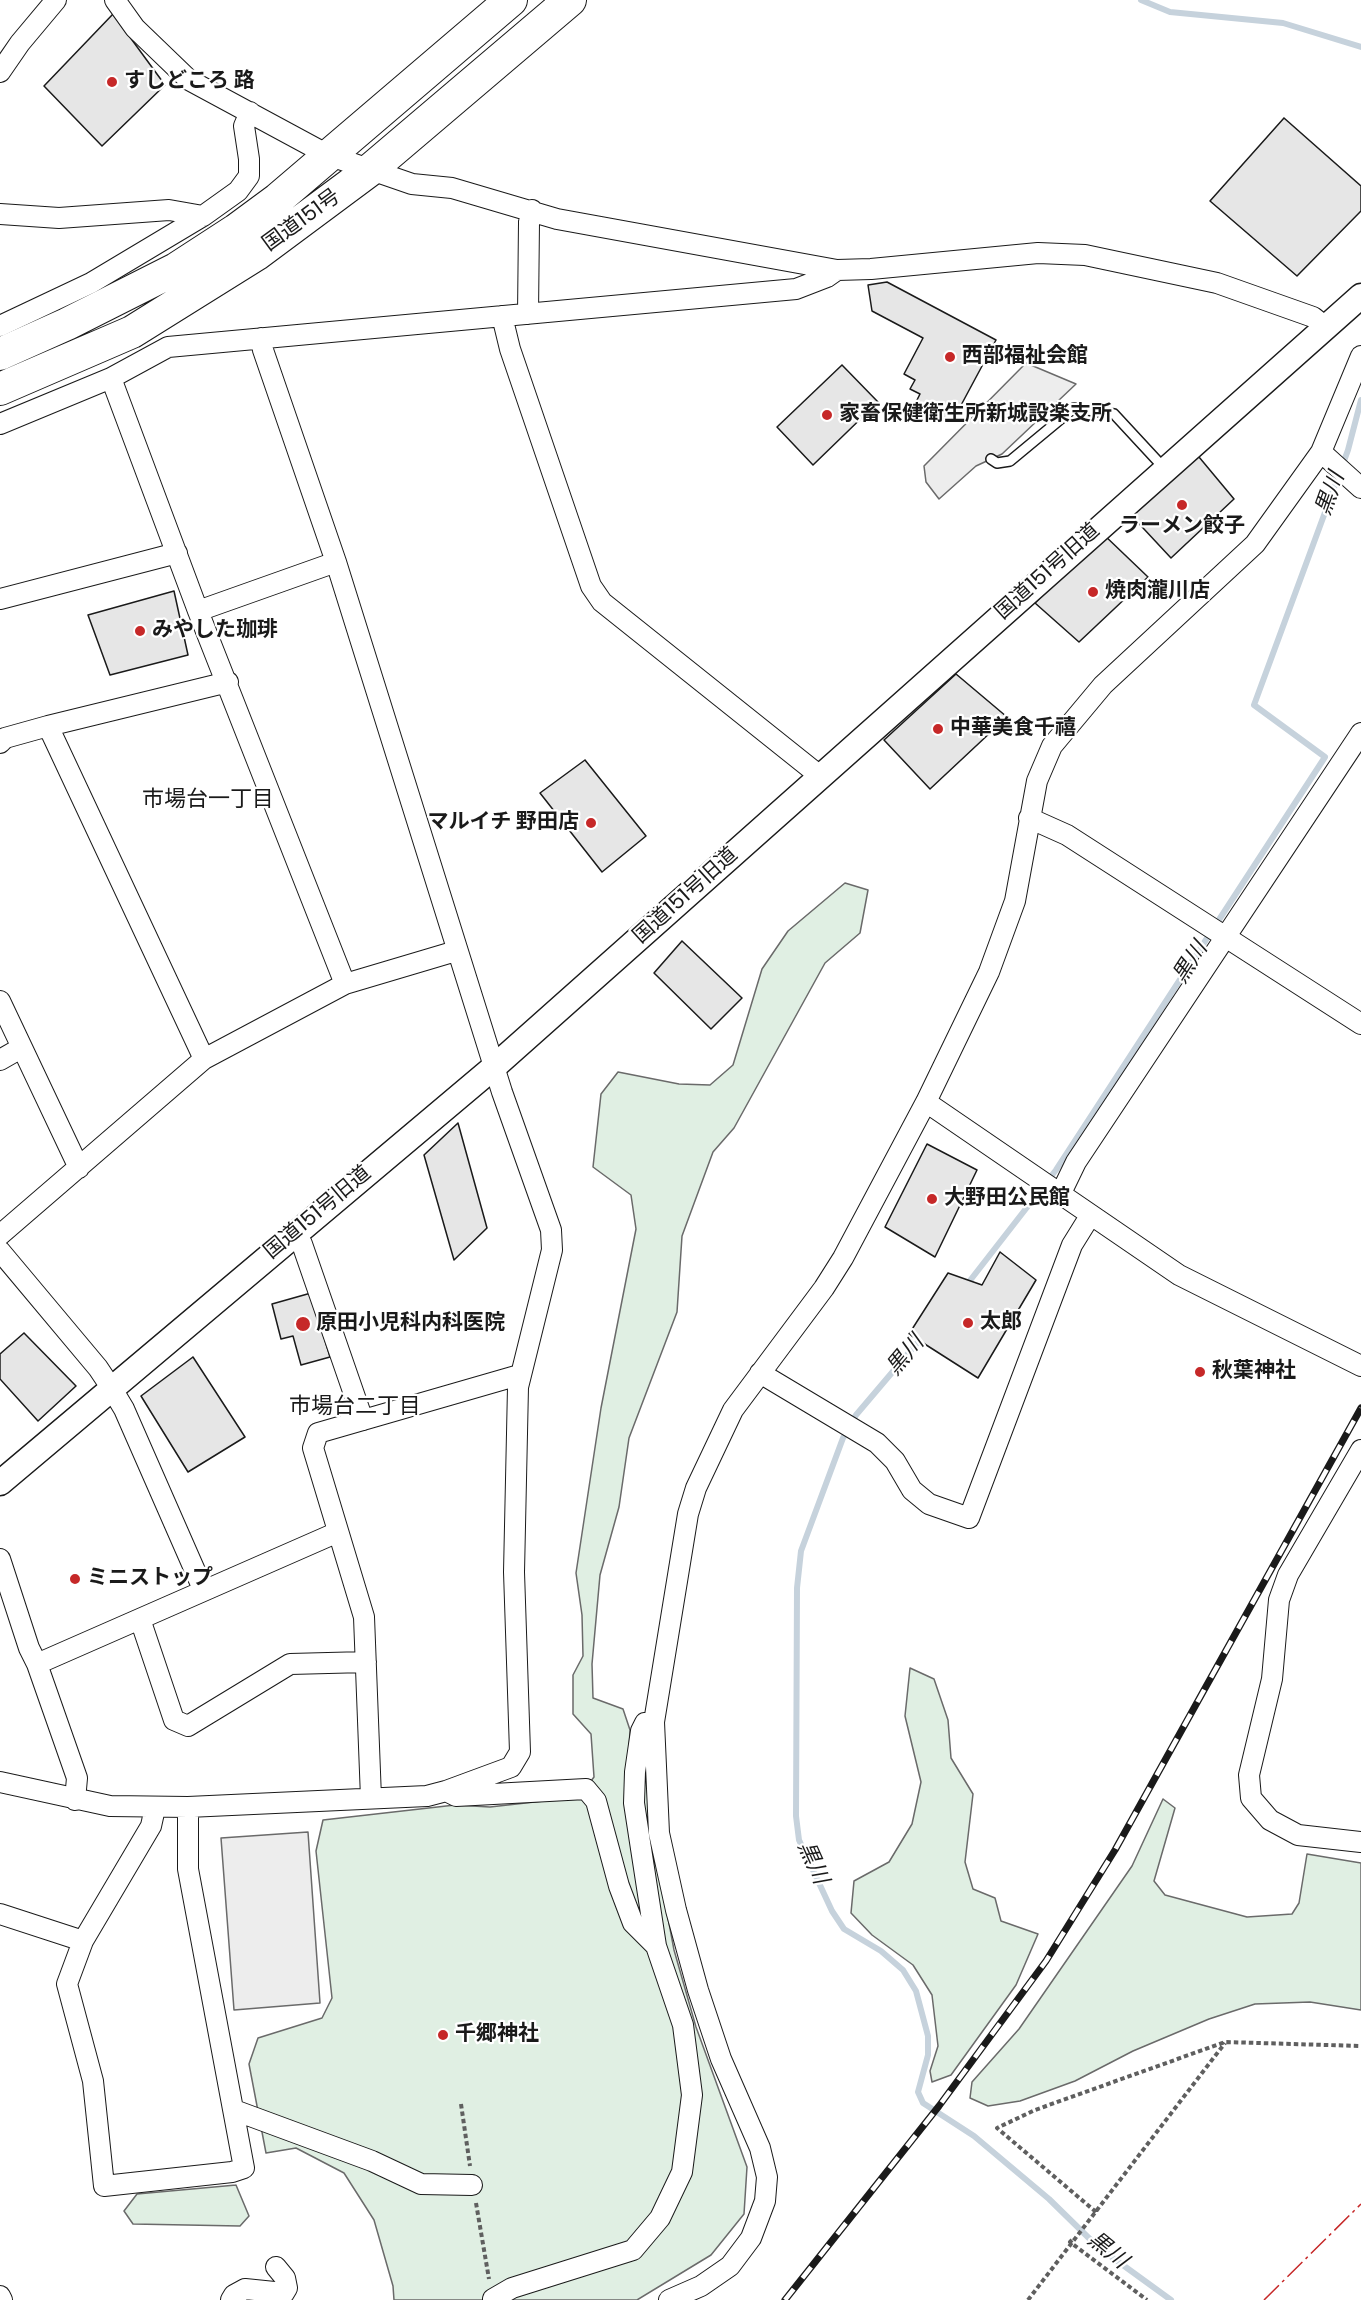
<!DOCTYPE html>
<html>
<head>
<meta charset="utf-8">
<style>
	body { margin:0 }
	canvas { display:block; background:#fff }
</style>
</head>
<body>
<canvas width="1361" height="2300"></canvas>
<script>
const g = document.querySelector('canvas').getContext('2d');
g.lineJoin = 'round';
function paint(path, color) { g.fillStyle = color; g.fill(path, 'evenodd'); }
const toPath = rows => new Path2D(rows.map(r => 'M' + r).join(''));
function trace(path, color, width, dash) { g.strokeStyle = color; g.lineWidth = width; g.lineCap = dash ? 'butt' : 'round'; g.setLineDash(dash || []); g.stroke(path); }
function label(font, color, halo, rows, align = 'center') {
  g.font = font + ' Poppins,"Noto Sans JP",sans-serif'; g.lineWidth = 4.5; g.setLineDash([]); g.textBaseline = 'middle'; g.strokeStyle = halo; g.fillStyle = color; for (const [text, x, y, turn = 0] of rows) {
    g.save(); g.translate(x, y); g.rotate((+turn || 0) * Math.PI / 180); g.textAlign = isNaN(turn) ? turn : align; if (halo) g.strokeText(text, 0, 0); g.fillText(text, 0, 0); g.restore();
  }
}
const green = toPath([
	[845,883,868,890,860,933,825,963,734,1128,713,1152,682,1236,677,1312,629,1438,619,1507,600,1575,592,1664,593,1698,623,1709,630,1730,628,1769,647,1781,649,1816,674,1950,696,2027,747,2167,744,2214,711,2255,637,2300,394,2300,393,2286,374,2220,344,2173,296,2148,266,2153,249,2064,258,2038,322,2018,332,1998,316,1851,323,1820,455,1805,490,1807,579,1797,594,1777,591,1734,573,1714,573,1675,583,1656,582,1615,576,1573,601,1408,636,1229,631,1195,593,1167,601,1094,618,1072,679,1084,710,1085,733,1065,762,969,788,931,845,883],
	[910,1668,934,1679,948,1720,951,1758,973,1794,965,1862,973,1889,995,1898,1001,1921,1038,1934,1016,1985,951,2075,932,2082,930,2071,938,2046,932,1995,913,1965,872,1935,851,1913,854,1881,889,1862,912,1824,921,1782,905,1716,910,1668],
	[1163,1799,1175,1808,1154,1881,1165,1895,1247,1917,1292,1914,1299,1903,1307,1854,1361,1863,1361,2010,1310,2002,1255,2004,1209,2019,1133,2051,1075,2081,1020,2101,988,2106,970,2098,972,2082,1019,2029,1132,1866,1163,1799],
	[236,2185,249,2216,240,2226,133,2224,124,2211,137,2194,236,2185]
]);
paint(green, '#e0efe3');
trace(green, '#6a6a6a', 1.5);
const parking = toPath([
	[1026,363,1076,384,1002,454,976,466,939,499,926,482,924,466,1026,363],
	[308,1832,320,2003,234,2010,221,1838,308,1832]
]);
paint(parking, '#ededed');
trace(parking, '#6a6a6a', 1.5);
trace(toPath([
	[1141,0,1170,12,1283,23,1361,47],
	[965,1287,1056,1170,1325,757,1254,705,1348,450,1361,400],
	[923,1336,856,1415,843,1438,801,1551,797,1588,796,1816,799,1840,832,1911,844,1929,881,1951,903,1970,916,1991,928,2036,928,2055,918,2092,923,2103,974,2136,1049,2199,1098,2247,1171,2300]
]), '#c6d2dc', 6);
const building = toPath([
	[113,14,165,85,102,146,44,86,113,14],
	[1284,118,1361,186,1361,211,1297,276,1210,201,1284,118],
	[887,282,996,340,952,422,916,402,920,394,910,389,915,380,904,374,923,338,872,311,868,285,887,282],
	[842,365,878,402,813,465,777,427,842,365],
	[1194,451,1234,499,1171,558,1130,514,1194,451],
	[1102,533,1148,577,1079,642,1035,603,1102,533],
	[174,591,188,655,110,675,88,615,174,591],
	[956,674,1007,717,930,789,884,740,956,674],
	[585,760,646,836,602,872,540,793,585,760],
	[682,941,742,998,711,1029,654,973,682,941],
	[458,1123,487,1228,454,1260,424,1155,458,1123],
	[927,1144,977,1170,935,1257,885,1227,927,1144],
	[1000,1252,1036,1280,978,1378,909,1334,948,1273,982,1285,1000,1252],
	[311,1293,330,1357,301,1365,293,1336,281,1339,272,1304,311,1293],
	[24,1333,76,1386,38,1421,0,1379,0,1354,24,1333],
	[193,1357,245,1437,188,1472,141,1396,193,1357]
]);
paint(building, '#e6e6e6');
trace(building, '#1a1a1a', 1.5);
const service = toPath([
	[991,459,997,463,1010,461,1074,408,1114,414,1164,468]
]);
const minor = toPath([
	[115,0,135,28,189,80,328,155,412,184,452,188,557,219,837,270,871,269,1038,253,1085,255,1217,283,1313,317,1327,328],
	[0,72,20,43,56,0],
	[0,214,59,218,169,210,203,216,238,191,249,176,249,159,244,126,250,112],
	[528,314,529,222,532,210],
	[502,316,510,349,591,586,602,602,820,776],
	[0,326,91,283,203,216],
	[261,338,263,350,336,562,502,1092,551,1230,552,1250,518,1387,514,1572,520,1752,511,1767,446,1791],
	[111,378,198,611,345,984],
	[0,424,111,378,168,347,796,289,827,277,837,270],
	[1321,452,1361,488],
	[0,599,177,553],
	[198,611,336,562],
	[48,726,204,1059],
	[0,743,5,738,48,726,228,682],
	[1029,818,1067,835,1361,1024],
	[0,1001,79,1168],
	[0,1060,21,1048],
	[926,1102,1179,1275,1361,1366],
	[1061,1193,1076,1162,1361,733],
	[294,1233,302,1244,363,1420],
	[0,1235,204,1059,345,984,456,951],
	[0,1251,98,1368,112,1389,124,1409,203,1589],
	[760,1373,877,1443,895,1461,912,1490,929,1504,969,1518,1072,1245,1090,1216],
	[1361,1450,1288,1575,1279,1600,1272,1679,1249,1775,1251,1798,1270,1820,1298,1835,1361,1842],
	[0,1559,29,1648,37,1664],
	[140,1619,174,1720,188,1726,290,1664,366,1662],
	[0,1782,110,1806,188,1807,188,1869,244,2168,232,2172,104,2186,93,2081,67,1984,83,1941,151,1826,155,1808],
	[371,1798,364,1617,313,1448,318,1433,519,1375],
	[75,1800,77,1778,37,1664,338,1532],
	[188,1807,427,1796,446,1791,456,1796,586,1789,596,1801,619,1886,633,1923,656,1946,634,1803,635,1772,641,1731,645,1723,654,1722],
	[0,1914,83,1941],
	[234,2110,372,2161,421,2184,472,2185],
	[0,2296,2,2300],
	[493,2299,512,2288,633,2250,660,2218,682,2172,692,2095,683,2025,656,1946],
	[231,2300,234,2295,245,2289,284,2293,287,2288,285,2278,276,2267],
	[669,2300,701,2286,730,2266,751,2238,765,2201,767,2177,760,2148,721,2059,698,1990,676,1910,659,1833,654,1722,688,1514,696,1488,733,1410,824,1288,843,1258,926,1102,989,972,1015,901,1037,781,1052,746,1103,685,1255,544,1321,452,1361,356]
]);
const tertiary = toPath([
	[0,1483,494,1067,1361,296]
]);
const trunk = toPath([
	[0,354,67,324,176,269,236,230,278,199,511,0],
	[0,389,132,332,257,254,370,170,570,0]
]);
trace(service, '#1a1a1a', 12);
trace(minor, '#1a1a1a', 22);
trace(tertiary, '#1a1a1a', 27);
trace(trunk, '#1a1a1a', 34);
trace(toPath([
	[461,2104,470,2166],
	[476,2203,489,2279],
	[1096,2212,997,2128,1035,2110,1225,2042,1361,2046],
	[1072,2240,1070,2242,1147,2300],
	[1028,2300,1225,2043]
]), '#5f5f5f', 4, [4.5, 3]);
trace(service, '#fff', 9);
trace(minor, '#fff', 20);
trace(tertiary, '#fff', 24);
trace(trunk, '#fff', 32);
const rail = toPath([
	[785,2300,939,2106,1046,1961,1115,1850,1361,1408]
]);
trace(rail, '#1a1a1a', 7);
trace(rail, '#fff', 4.5, [14]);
trace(toPath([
	[1264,2300,1361,2204]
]), '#c62828', 1.5, [21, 4.5, 3, 4.5]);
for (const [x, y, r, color] of [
	[112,82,6,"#c62828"],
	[950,357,6,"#c62828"],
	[827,415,6,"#c62828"],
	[1182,505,6,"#c62828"],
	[1093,592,6,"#c62828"],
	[140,631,6,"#c62828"],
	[938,729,6,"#c62828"],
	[591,823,6,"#c62828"],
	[932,1199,6,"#c62828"],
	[968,1323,6,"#c62828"],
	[303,1324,8,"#c62828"],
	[1200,1372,6,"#c62828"],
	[75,1579,6,"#c62828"],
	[443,2035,6,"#c62828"]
]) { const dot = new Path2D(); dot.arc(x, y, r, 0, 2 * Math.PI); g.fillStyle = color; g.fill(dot); trace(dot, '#fff', 2); }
label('bold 21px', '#1a1a1a', '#fff', [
	["すしどころ 路",124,82],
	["西部福祉会館",962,357],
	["家畜保健衛生所新城設楽支所",839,415],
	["ラーメン餃子",1182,527,"center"],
	["焼肉瀧川店",1105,592],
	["みやした珈琲",152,631],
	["中華美食千禧",950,729],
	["マルイチ 野田店",579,823,"right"],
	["大野田公民館",944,1199],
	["太郎",980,1323],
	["原田小児科内科医院",316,1324],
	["秋葉神社",1212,1372],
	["ミニストップ",87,1579],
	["千郷神社",455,2035]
], 'left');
label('21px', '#1a1a1a', '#fff', [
	["国道151号",302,221,-36],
	["国道151号旧道",1048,572,-42],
	["国道151号旧道",686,896,-42],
	["国道151号旧道",318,1213,-40]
]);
label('italic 22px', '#1a1a1a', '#fff', [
	["黒川",1331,494,-70],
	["黒川",1191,963,-57],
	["黒川",906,1356,-50],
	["黒川",812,1863,66],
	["黒川",1107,2251,39]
]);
label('22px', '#1a1a1a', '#fff', [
	["市場台一丁目",208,800],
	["市場台二丁目",355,1407]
]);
</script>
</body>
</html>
